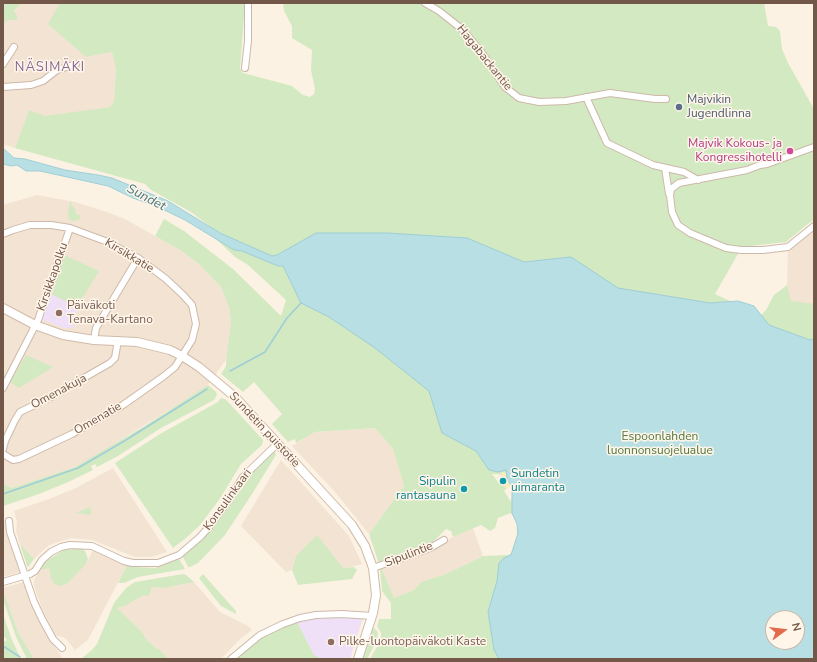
<!DOCTYPE html>
<html>
<head>
<meta charset="utf-8">
<style>
	body { margin:0 }
	#map { position:relative; width:817px; height:662px; overflow:hidden; background:#fcf2e3; font-family:"Nunito Sans",sans-serif }
	canvas { display:block }
	.frame { position:absolute; inset:0; border:4px solid #73584a; pointer-events:none }
	.north { position:absolute; left:765px; top:610px; width:40px; height:40px; box-sizing:border-box; background:#fff6e9; border:1px solid #c7b7a9; border-radius:50%; rotate:75deg; font-size:11px; font-weight:700; line-height:16px; text-align:center; color:#73584a }
	.north::after { content:''; display:block; margin:auto; width:14px; height:18px; background:#e36b4b; clip-path:polygon(50% 0,100% 100%,50% 72%,0 100%) }
</style>
</head>
<body>
<div id="map">
<canvas width="817" height="662"></canvas>
<div class="frame"></div>
<div class="north">N</div>
</div>
<script>
const g = document.querySelector('canvas').getContext('2d');
g.lineJoin = 'round';
function paint(path, color) { g.fillStyle = color; g.fill(path, 'evenodd'); }
const toPath = rows => new Path2D(rows.map(r => 'M' + r).join(''));
function trace(path, color, width, dash) { g.strokeStyle = color; g.lineWidth = width; g.lineCap = dash ? 'butt' : 'round'; g.setLineDash(dash || []); g.stroke(path); }
function label(font, color, halo, rows, align = 'center') {
  g.font = font + ' "Nunito Sans",sans-serif'; g.lineWidth = 3; g.setLineDash([]); g.textBaseline = 'middle'; g.strokeStyle = halo; g.fillStyle = color; for (const [text, x, y, turn = 0] of rows) {
    g.save(); g.translate(x, y); g.rotate((+turn || 0) * Math.PI / 180); g.textAlign = isNaN(turn) ? turn : align; if (halo) g.strokeText(text, 0, 0); g.fillText(text, 0, 0); g.restore();
  }
}
paint(toPath([
	[22,3,60,3,49,24,86,57,112,52,116,70,114,101,110,107,45,117,29,110,15,148,3,144,3,24],
	[37,195,75,202,104,211,125,219,180,250,200,265,221,287,229,307,231,321,226,360,207,386,90,459,75,467,12,488,3,484,3,205],
	[814,226,814,339,769,325,787,285,788,247],
	[375,428,393,449,404,486,369,534,335,492,292,446,315,432],
	[281,460,349,536,362,564,343,569,296,556,292,570,286,572,241,526],
	[113,468,167,552,151,557,135,557,92,540,71,538,49,545,34,559,20,544,16,531,17,522,14,511,49,499,76,488],
	[3,516,20,572,3,577],
	[473,528,483,556,446,574,421,582,414,590,394,598,382,569,433,550,445,544,450,538],
	[93,550,127,565,88,640,75,650,65,638,55,635,42,609,34,586,34,580,40,570,49,567,51,579,67,584,86,564],
	[24,582,31,604,39,621,50,640,62,657,59,659,34,659,18,632,7,603,3,588],
	[194,582,220,612,248,626,252,630,239,640,221,659,168,659,160,650,157,649,147,640,141,631,117,608,125,606,144,595,151,587,165,588]
]), '#f3e3d2');
paint(toPath([
	[51,294,77,307,73,328,64,328,41,319],
	[332,616,363,618,350,659,320,659,320,658,314,655,297,622]
]), '#efe0f8');
paint(toPath([
	[3,3,22,3,14,11,17,16,17,20,8,20,3,24],
	[60,3,245,3,240,69,243,73,292,86,303,95,310,97,314,94,315,89,311,70,312,50,292,38,292,26,284,11,283,3,764,3,768,26,776,27,780,31,782,49,788,63,814,109,814,219,786,242,742,247,715,294,762,316,761,315,766,310,774,295,787,285,791,301,814,304,814,659,370,659,381,640,381,633,377,626,379,619,391,619,391,603,382,591,380,569,382,569,394,598,414,590,421,582,446,574,483,556,509,555,513,550,517,537,517,524,516,520,511,513,498,518,495,528,490,531,481,525,453,537,451,531,446,529,429,546,379,564,369,534,404,486,393,449,375,428,315,432,296,443,295,439,288,442,272,424,282,414,254,382,243,392,221,374,226,366,226,360,231,321,229,307,221,287,200,265,180,250,155,236,164,219,184,231,233,269,281,316,286,300,248,265,235,257,213,236,212,228,191,212,151,190,145,184,15,148,29,110,45,116,110,107,114,101,116,70,112,52,86,57,48,24],
	[492,474,498,474,510,478,512,495,511,502,504,491,507,488,498,482],
	[773,618,797,618,797,642,773,642],
	[70,202,72,203,71,206,73,206,77,215,81,215,79,220,72,221,71,219,69,220,68,212],
	[64,255,99,271,77,307,51,294],
	[26,355,53,367,19,388,10,382],
	[208,385,216,392,217,395,214,400,161,428,118,456,97,467,95,464,91,466,93,470,66,483,39,494,3,506,3,484,12,488,75,467,143,427],
	[221,398,225,399,231,405,263,440,262,445,241,464,219,500,200,525,186,538,173,548,115,463,160,434,218,402],
	[274,451,276,454,276,455,252,494,225,535,198,563,190,567,188,567,183,557,183,555,211,530,226,511,248,476],
	[90,507,91,508,91,515,76,513],
	[317,535,343,568,354,567,357,570,352,579,298,585,292,570,296,556],
	[20,544,34,559,28,567,27,566],
	[82,548,85,551,88,559,86,564,67,584,60,586,55,584,51,579,49,568,40,570,46,561,64,550],
	[179,559,185,569,138,577,124,583,118,583,127,565,135,567,155,568],
	[183,574,186,575,194,582,165,588,151,587,151,592,148,596,144,595,125,606,117,608,141,631,147,640,157,649,159,649,168,659,81,659,92,650,97,644,114,603,126,588,135,582],
	[203,574,236,611,236,614,221,606,209,591,199,578],
	[3,591,18,632,34,659,27,659,16,637,3,599],
	[3,614,12,640,21,659,3,659,3,642,7,640,3,635],
	[297,622,314,655,320,658,320,659,239,659,237,656,253,642,269,633],
	[371,628,374,628,378,632,377,640,367,659,361,659]
]), '#d2e9c2');
paint(toPath([
	[502,472,507,473,507,480,512,487,507,488,498,482]
]), '#faecbf');
const water = toPath([
	[3,148,14,158,25,159,65,170,98,175,112,178,168,201,220,233,272,256,277,255,316,233,387,233,467,238,524,262,571,257,618,288,710,303,738,301,754,306,769,325,810,340,814,339,814,659,499,659,494,650,488,612,497,581,499,563,504,558,511,555,518,533,517,524,512,513,512,487,507,479,506,470,498,472,489,470,476,451,442,433,429,391,375,348,329,317,301,303,283,266,278,266,242,251,234,250,185,220,158,207,133,198,108,186,40,171,26,171,17,165,11,166,3,164,3,148],
	[773,618,797,618,797,642,773,642,773,618]
]);
paint(water, '#b8dfe4');
trace(water, '#9fced6', 1);
trace(toPath([
	[230,371,265,352,287,318,301,303],
	[3,494,78,468,126,440,207,389],
	[3,646,20,657]
]), '#9fced6', 1.5);
const street = toPath([
	[425,3,439,11,463,30,482,53,505,87,519,98,539,102,566,101,610,93,655,99,666,99],
	[3,64,14,47],
	[245,68,248,41,248,3],
	[3,87,31,85,43,81,57,70,76,64],
	[586,97,607,143,653,165,684,172,698,180],
	[814,147,767,164,760,165,747,170,679,183,671,189,670,195,672,212,678,225,690,233,726,248,741,250,763,250,788,247,814,226],
	[665,168,669,194],
	[3,234,13,230,30,225,51,225,70,228,105,241,138,258,166,279,183,295,192,305,196,324,192,340,175,367,164,376,123,405,72,434,19,459,13,460,3,454],
	[94,340,96,328,138,258],
	[3,388,38,320,70,228],
	[3,449,5,441,15,420,20,412,49,398,110,363,115,358,118,340],
	[9,521,10,532,34,602,42,619,53,639,62,648],
	[373,568,430,548,444,540],
	[3,582,30,574,35,571,42,560,51,552,61,547,70,545,92,546,124,561,133,563,158,563,179,555,200,537,209,527,223,508,243,477,277,444],
	[231,659,260,635,283,624,300,618,316,615,342,614,372,616]
]);
const secondary = toPath([
	[3,308,35,325,63,335,94,340,137,342,170,350,182,356,199,367,235,397,352,525,365,546,373,568,376,595,373,613,358,659]
]);
trace(street, '#cdb9aa', 8);
trace(secondary, '#d1bbaa', 10);
trace(street, '#fff', 6);
trace(secondary, '#fff', 8);
for (const [x, y, r, color] of [
	[679,107,4,"#5c6f8a"],
	[790,151,4,"#d1479c"],
	[59,313,4,"#8d6e63"],
	[503,481,4,"#0f9aa8"],
	[464,489,4,"#0f9aa8"],
	[331,642,4,"#8d6e63"]
]) { const dot = new Path2D(); dot.arc(x, y, r, 0, 2 * Math.PI); g.fillStyle = color; g.fill(dot); trace(dot, '#fff6e9', 1.5); }
label('12px', '#73584a', '#fff6e9', [
	["Hagabackantie",484,58,51],
	["Kirsikkatie",129,256,31],
	["Kirsikkapolku",53,277,-71],
	["Omenakuja",59,392,-28],
	["Omenatie",98,419,-30],
	["Sundetin puistotie",264,430,47],
	["Konsulinkaari",228,500,-54],
	["Sipulintie",409,555,-21]
]);
label('12px', '#4e5e75', '#fff6e9', [
	["Majvikin",687,100],
	["Jugendlinna",687,114]
], 'left');
label('12px', '#b23c85', '#fff6e9', [
	["Majvik Kokous- ja",782,144],
	["Kongressihotelli",782,158]
], 'right');
label('12px', '#785e54', '#fff6e9', [
	["Päiväkoti",67,306],
	["Tenava-Kartano",67,320],
	["Pilke-luontopäiväkoti Kaste",339,642]
], 'left');
label('12px', '#537842', '#fff6e9', [
	["Espoonlahden",660,437],
	["luonnonsuojelualue",660,451]
]);
label('12px', '#0d838f', '#fff6e9', [
	["Sundetin",511,474],
	["uimaranta",511,488],
	["Sipulin",456,482,"right"],
	["rantasauna",456,496,"right"]
], 'left');
g.letterSpacing = '1px';
label('13px', '#856696', '#fff6e9', [
	["NÄSIMÄKI",50,68]
]);
g.letterSpacing = '0px';
label('italic 13px', '#41767f', '#fff6e9', [
	["Sundet",146,198,28]
]);
</script>
</body>
</html>
